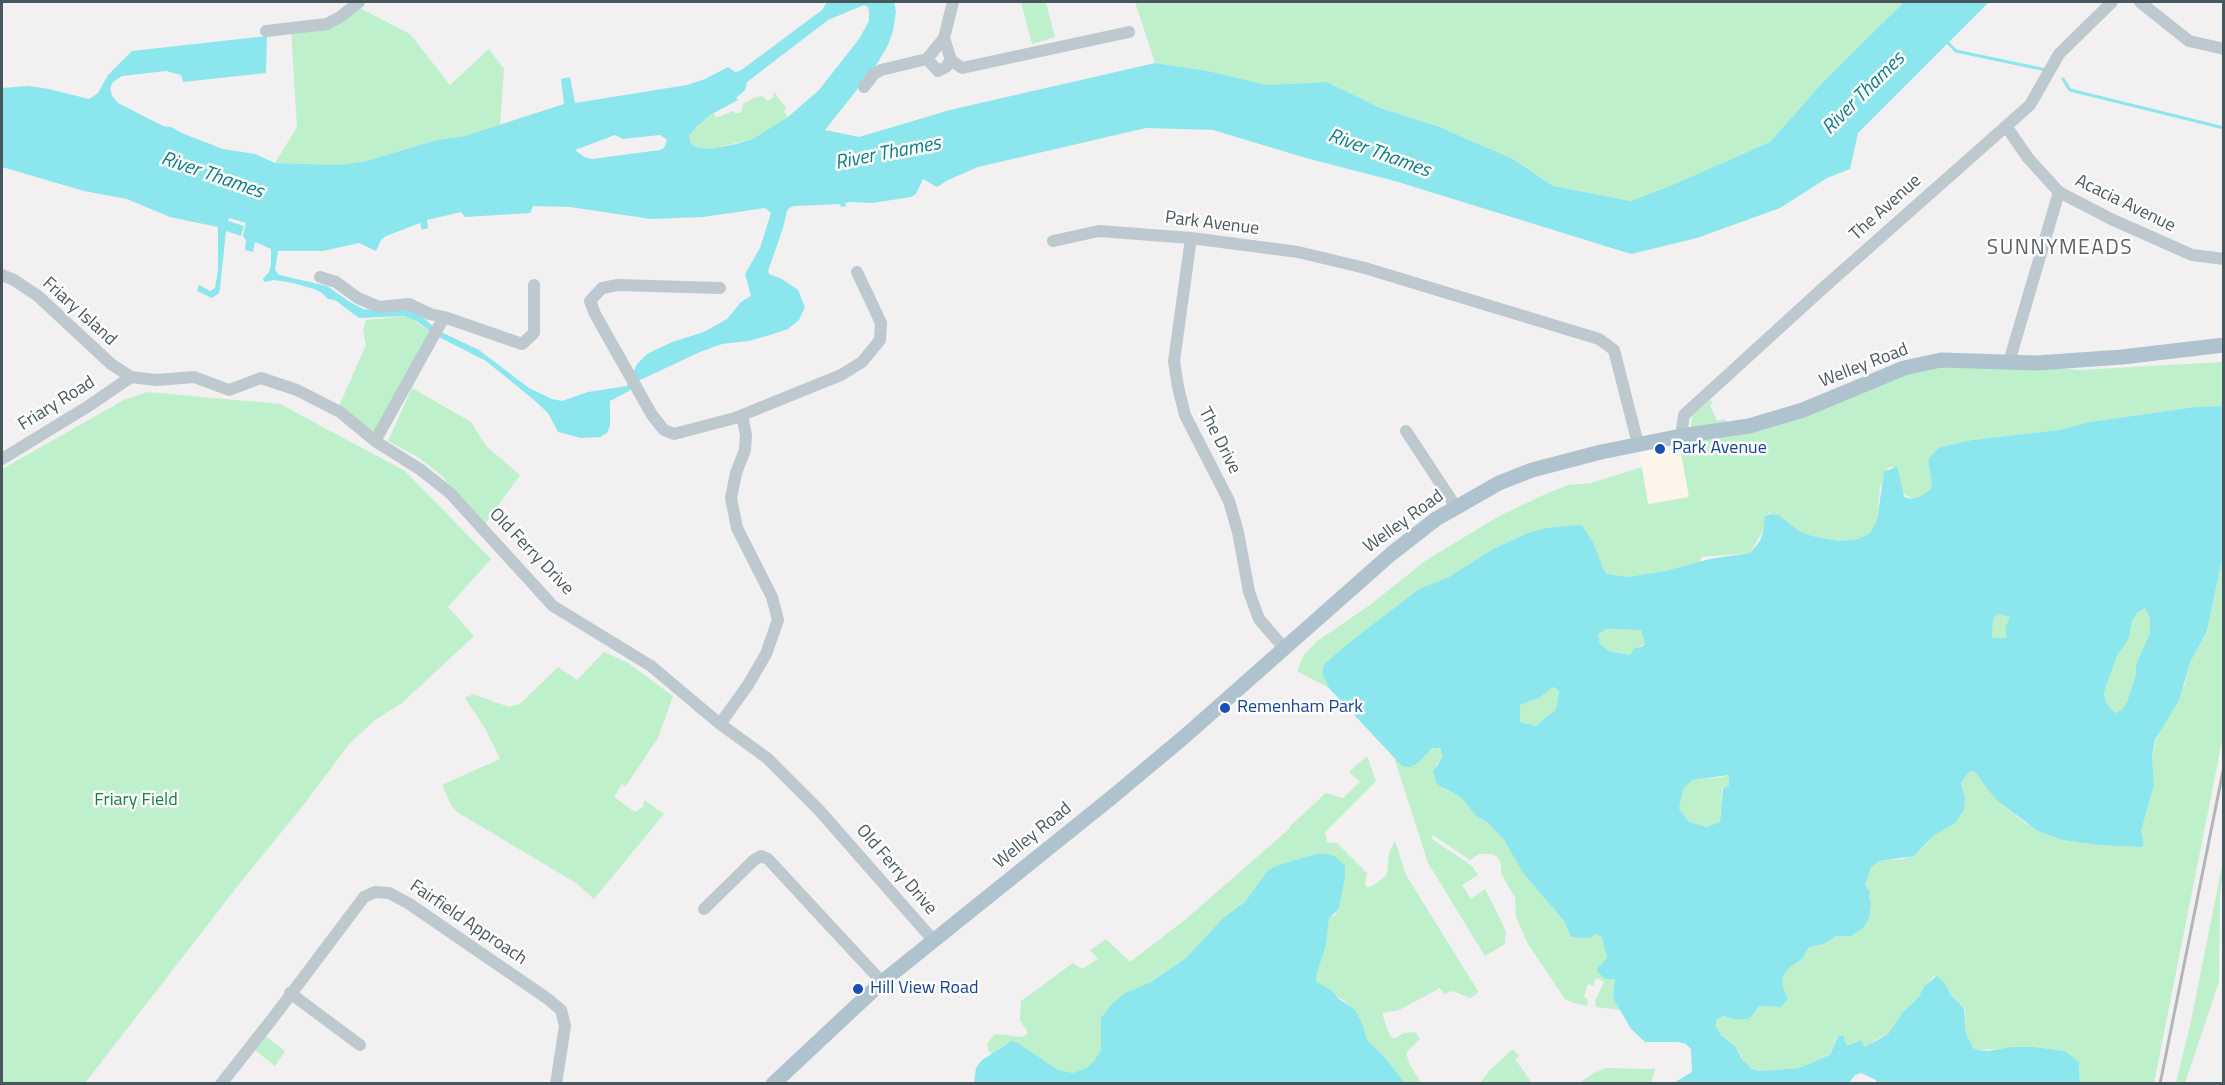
<!DOCTYPE html>
<html>
<head>
<meta charset="utf-8">
<style>
	body { margin:0 }
	#map { position:relative; width:2225px; height:1085px; overflow:hidden; background:#f2f0f0; font-family:"Titillium Web",sans-serif }
	canvas { display:block }
	.frame { position:absolute; inset:0; border:3px solid #48565e; pointer-events:none }
</style>
</head>
<body>
<div id="map">
<canvas width="2225" height="1085"></canvas>
<div class="frame"></div>
</div>
<script>
const g = document.querySelector('canvas').getContext('2d');
g.lineJoin = 'round';
function paint(path, color) { g.fillStyle = color; g.fill(path, 'evenodd'); }
const toPath = rows => new Path2D(rows.map(r => 'M' + r).join(''));
function trace(path, color, width, dash) { g.strokeStyle = color; g.lineWidth = width; g.lineCap = dash ? 'butt' : 'round'; g.setLineDash(dash || []); g.stroke(path); }
function label(font, color, halo, rows, align = 'center') {
  g.font = font + ' "Titillium Web",sans-serif'; g.lineWidth = 5; g.setLineDash([]); g.textBaseline = 'middle'; g.strokeStyle = halo; g.fillStyle = color; for (const [text, x, y, turn = 0] of rows) {
    g.save(); g.translate(x, y); g.rotate((+turn || 0) * Math.PI / 180); g.textAlign = isNaN(turn) ? turn : align; if (halo) g.strokeText(text, 0, 0); g.fillText(text, 0, 0); g.restore();
  }
}
paint(toPath([
	[1678,437,1689,497,1648,505,1638,444]
]), '#fcf5ea');
paint(toPath([
	[1021,2,1046,2,1055,37,1032,44],
	[1135,2,1904,2,1823,82,1770,142,1670,186,1631,201,1553,186,1513,159,1437,126,1380,108,1327,82,1267,85,1208,71,1155,63],
	[356,6,410,34,450,85,489,49,504,69,500,125,465,136,437,140,366,161,339,165,275,163,297,127,291,29,327,24],
	[774,92,786,108,784,112,788,117,773,128,753,139,710,149,696,147,691,144,689,136,696,127,714,113,716,118,732,111,735,113,741,113,743,104,754,98,763,96,767,101,774,97,773,93],
	[407,316,432,333,381,438,336,413,366,345,363,330,366,320],
	[2009,362,2079,370,2223,362,2223,406,2195,407,2090,422,2059,430,1972,440,1945,446,1928,461,1932,485,1930,490,1919,497,1913,499,1902,493,1898,469,1892,467,1888,468,1880,488,1877,520,1870,533,1858,539,1840,541,1812,536,1799,531,1779,515,1770,514,1772,511,1765,516,1764,529,1750,553,1701,557,1700,562,1665,571,1627,577,1608,575,1604,570,1593,542,1576,525,1546,528,1530,532,1493,549,1449,577,1419,589,1351,641,1324,664,1322,673,1329,688,1297,671,1304,655,1316,642,1370,605,1425,561,1499,516,1548,493,1568,485,1591,483,1642,467,1648,504,1689,497,1678,437,1749,426,1904,368],
	[412,388,471,422,486,446,520,475,485,524,442,476,418,457,388,441],
	[147,392,280,404,405,471,491,559,448,607,474,636,402,703,375,720,350,743,305,803,240,883,85,1083,2,1083,2,469,124,400],
	[1710,400,1713,403,1710,405,1717,421,1724,419,1732,426,1696,430,1691,426,1692,416],
	[2223,555,2223,736,2154,1083,2080,1083,2080,1068,2065,1051,2035,1047,1978,1050,1973,1048,1966,1033,1965,1008,1951,995,1944,982,1934,976,1924,986,1919,997,1903,1012,1888,1034,1875,1040,1868,1047,1865,1047,1861,1040,1847,1046,1840,1035,1836,1038,1830,1055,1799,1068,1760,1071,1748,1067,1735,1046,1716,1030,1715,1026,1717,1019,1724,1016,1733,1019,1752,1016,1759,1006,1781,1007,1788,999,1782,984,1783,976,1789,968,1802,959,1809,947,1824,944,1836,936,1851,936,1871,904,1865,885,1871,867,1880,861,1904,859,1921,850,1933,836,1955,822,1965,798,1961,783,1970,771,1975,772,1996,800,2025,823,2063,840,2098,845,2140,847,2144,846,2141,831,2154,785,2152,756,2156,740,2185,684,2190,663,2207,632],
	[2145,608,2150,618,2150,633,2136,664,2136,674,2127,702,2122,710,2115,713,2107,703,2104,695,2105,689,2117,656,2129,638,2132,621,2137,613],
	[1998,614,2010,617,2007,638,1992,638,1993,620],
	[1606,629,1641,630,1645,643,1630,655,1609,651,1600,644,1598,633],
	[604,652,628,663,673,696,658,738,625,787,622,784,614,797,635,812,643,807,644,800,664,814,594,899,576,883,457,812,452,806,442,785,500,759,486,730,465,698,473,694,509,707,520,704,558,667,577,680],
	[1553,687,1559,691,1556,709,1536,726,1520,722,1520,705,1539,698],
	[1437,746,1442,752,1443,756,1436,765,1443,788,1462,798,1476,816,1488,823,1504,840,1523,873,1564,921,1571,937,1595,934,1602,937,1607,958,1598,967,1608,979,1615,979,1613,998,1621,1010,1596,1007,1595,1001,1604,982,1596,978,1593,986,1588,984,1584,997,1588,999,1587,1006,1574,1003,1565,999,1528,944,1516,917,1515,898,1501,873,1501,864,1498,857,1492,854,1479,854,1470,860,1433,835,1432,839,1472,866,1478,875,1462,885,1471,899,1485,889,1502,923,1506,932,1505,944,1485,956,1428,863,1394,757,1402,766,1418,763,1428,751],
	[1367,756,1376,781,1325,832,1327,842,1337,843,1367,873,1365,884,1367,888,1374,885,1387,875,1389,853,1395,841,1406,875,1478,991,1476,995,1470,998,1453,991,1444,994,1440,988,1399,1010,1382,1013,1389,1034,1394,1039,1404,1033,1415,1032,1420,1039,1406,1053,1409,1063,1421,1083,1405,1083,1386,1059,1367,1040,1363,1025,1347,1003,1316,982,1317,973,1326,945,1329,919,1336,914,1316,854,1278,865,1268,870,1245,902,1224,917,1186,958,1151,982,1125,993,1101,1018,1101,1050,1094,1061,1086,1068,1073,1073,1058,1070,1018,1043,1005,1045,992,1054,988,1050,987,1044,995,1034,1023,1037,1028,1033,1020,1020,1021,1001,1073,963,1082,969,1098,959,1090,950,1106,939,1130,962,1186,919,1289,829,1289,827,1326,793,1343,798,1360,782,1349,772],
	[1729,775,1729,786,1722,788,1720,822,1708,827,1689,822,1679,809,1682,789,1691,780,1721,777],
	[2223,861,2220,901,2219,982,2185,1083,2176,1083,2191,1021],
	[262,1033,285,1051,275,1066,251,1047],
	[1513,1049,1519,1056,1515,1059,1532,1083,1480,1083,1490,1070],
	[1606,1068,1648,1069,1655,1069,1651,1083,1579,1083,1594,1073]
]), '#bef0cb');
paint(toPath([
	[827,2,894,2,896,11,893,31,888,45,875,67,825,130,859,137,950,110,1155,63,1208,71,1267,85,1327,82,1380,108,1437,126,1513,159,1553,186,1631,201,1670,186,1770,142,1823,82,1904,2,1989,2,1858,133,1850,169,1827,178,1780,208,1697,238,1631,254,1395,181,1306,158,1213,130,1146,128,978,167,948,180,937,187,923,179,916,194,911,197,872,203,851,202,845,203,846,206,841,207,840,204,794,206,789,208,787,211,783,228,768,271,769,274,782,279,798,290,805,307,799,320,788,329,770,335,748,341,722,344,700,352,638,381,629,391,610,401,610,426,607,433,600,437,581,438,558,432,548,413,534,400,486,361,435,335,418,322,405,316,359,318,335,300,328,299,322,293,314,289,293,283,274,280,264,282,263,279,269,272,271,265,271,249,255,242,253,252,245,250,246,240,243,236,246,223,229,218,228,221,244,226,241,236,226,231,220,288,219,293,212,298,197,291,199,285,210,291,215,288,218,270,218,227,170,217,127,199,84,191,2,167,2,88,28,86,49,89,89,99,98,93,108,75,132,51,267,36,266,73,183,82,181,75,166,71,122,76,113,82,110,88,112,96,118,103,163,126,171,127,184,134,223,149,255,154,275,163,339,165,366,161,437,140,465,136,564,104,561,79,570,77,575,103,687,85,705,79,728,67,735,72,740,71,822,10],
	[864,5,868,7,869,11,869,21,859,39,819,90,788,117,753,139,736,144,710,149,696,147,691,144,689,136,696,127,712,114,738,100,736,98,745,90,747,82,828,20],
	[615,135,623,139,660,135,667,140,664,148,660,150,592,159,584,157,575,150],
	[533,206,570,207,651,219,703,217,765,208,771,213,760,248,745,274,751,296,741,302,727,319,704,332,672,342,647,354,637,364,627,386,588,392,562,401,552,399,529,388,479,350,437,330,417,312,407,308,373,310,363,309,350,302,327,286,279,275,275,270,278,251,323,251,359,243,376,251,381,240,386,236,420,223,422,230,428,228,427,220,461,212,465,217,530,213],
	[2223,406,2223,555,2207,631,2190,663,2179,700,2155,740,2152,756,2154,785,2141,831,2144,846,2140,847,2098,845,2063,840,2038,831,1996,800,1975,772,1970,771,1961,783,1965,798,1964,810,1955,823,1933,836,1914,856,1880,861,1871,867,1865,885,1870,892,1869,897,1871,904,1869,918,1864,927,1851,936,1836,936,1824,944,1809,947,1802,959,1789,968,1783,976,1782,984,1788,999,1781,1007,1759,1006,1752,1016,1747,1019,1733,1019,1724,1016,1717,1019,1715,1026,1721,1035,1735,1046,1742,1059,1752,1069,1760,1071,1799,1068,1830,1055,1838,1036,1843,1036,1847,1046,1861,1040,1865,1047,1888,1034,1903,1012,1919,997,1924,986,1937,976,1944,982,1951,995,1964,1008,1966,1033,1973,1048,1978,1050,1988,1051,2011,1047,2035,1047,2065,1051,2079,1062,2080,1083,1878,1084,1876,1080,1861,1073,1855,1075,1849,1083,1674,1083,1692,1072,1691,1049,1686,1044,1678,1042,1645,1042,1631,1029,1613,998,1615,979,1605,979,1597,971,1598,967,1607,958,1602,937,1595,934,1590,938,1571,937,1564,921,1523,873,1504,840,1488,823,1476,816,1462,798,1437,784,1433,772,1443,756,1440,748,1432,748,1418,763,1410,767,1402,766,1329,688,1322,673,1324,664,1351,641,1419,589,1449,577,1493,549,1530,532,1546,528,1576,525,1582,526,1593,542,1604,570,1607,574,1627,577,1665,571,1710,559,1750,553,1760,541,1764,529,1764,520,1765,516,1770,514,1779,515,1799,531,1812,536,1840,541,1858,539,1870,533,1877,520,1884,472,1896,467,1898,469,1904,497,1912,499,1919,497,1930,490,1932,485,1928,461,1930,457,1939,448,1945,446,1972,440,2059,430,2090,422,2195,407],
	[2145,608,2150,618,2150,633,2136,664,2136,674,2127,702,2122,710,2115,713,2107,703,2104,695,2105,689,2117,656,2129,638,2132,621,2137,613],
	[1998,614,2010,617,2005,628,2007,638,1992,638,1993,620],
	[1606,629,1641,630,1645,643,1642,647,1635,648,1630,655,1609,651,1600,644,1598,634],
	[1553,687,1559,691,1556,709,1536,726,1520,722,1520,705,1539,698],
	[1729,775,1729,786,1723,788,1720,822,1707,827,1689,822,1679,809,1683,789,1692,780],
	[1316,854,1328,854,1336,857,1345,866,1345,877,1339,908,1329,919,1326,945,1317,973,1316,982,1331,990,1339,999,1355,1010,1363,1025,1367,1040,1386,1059,1405,1083,974,1083,976,1068,982,1060,1012,1041,1018,1043,1058,1070,1073,1073,1086,1068,1094,1061,1101,1050,1101,1018,1111,1005,1125,993,1151,982,1186,958,1224,917,1245,902,1268,870,1278,865]
]), '#8be6ed');
trace(toPath([
	[1946,41,1956,51,2046,70],
	[2063,79,2070,90,2224,128]
]), '#8be6ed', 3);
trace(toPath([
	[953,2,944,38,951,60,962,68,1129,32],
	[2140,2,2189,41,2224,49],
	[266,31,327,24,340,17,359,2],
	[927,59,938,71,946,67,951,60],
	[864,87,874,74,881,70,927,59,944,38],
	[2006,126,2028,158,2059,192,2111,219,2192,255,2224,259],
	[1191,238,1174,361,1178,387,1185,415,1229,501,1238,532,1249,592,1259,619,1284,648],
	[1053,241,1099,231,1191,238,1298,252,1365,268,1599,339,1614,350,1638,444],
	[2,275,14,280,38,296,111,364,131,377,156,380,194,377,229,390,261,378,297,390,340,412,375,441,421,470,450,493,553,606,651,666,720,724,767,758,819,810,934,941],
	[320,277,336,282,358,298,379,307,409,304,430,314,444,317,375,441],
	[720,288,618,285,602,288,590,301,595,314,652,415,664,430,674,434,735,418,841,375,862,362,880,340,881,323,857,272],
	[444,317,522,344,534,333,534,285],
	[2009,362,2059,192],
	[1406,431,1456,507],
	[1681,436,1684,415,1821,290,2030,105,2059,54,2112,2],
	[2,459,87,407,131,377],
	[720,724,748,685,766,654,778,620,772,597,737,528,731,498,736,473,745,450,746,435,742,415],
	[704,909,754,860,761,856,768,859,882,982],
	[290,993,360,1045],
	[221,1084,273,1018,364,897,375,892,389,893,408,903,548,999,561,1010,565,1026,556,1084]
]), '#bec9cf', 12);
trace(toPath([
	[773,1084,882,982,1111,798,1184,737,1391,554,1436,519,1499,483,1532,470,1601,452,1681,436,1749,426,1803,410,1904,368,1941,360,2037,363,2122,357,2224,345]
]), '#afc3cf', 15);
trace(toPath([
	[2160,1084,2224,766]
]), '#b2b6ba', 3);
for (const [x, y, r, color] of [
	[1660,449,6,"#1a4fb4"],
	[1225,708,6,"#1a4fb4"],
	[858,989,6,"#1a4fb4"]
]) { const dot = new Path2D(); dot.arc(x, y, r, 0, 2 * Math.PI); g.fillStyle = color; g.fill(dot); trace(dot, '#fff', 2); }
label('18px', '#48565e', '#fff', [
	["Acacia Avenue",2125,204,26],
	["The Avenue",1886,208,-42],
	["Park Avenue",1212,224,7],
	["Friary Island",79,312,42],
	["Welley Road",1864,366,-21],
	["Friary Road",57,404,-32],
	["The Drive",1219,441,63],
	["Welley Road",1404,522,-36],
	["Old Ferry Drive",531,552,46],
	["Welley Road",1033,836,-39],
	["Old Ferry Drive",896,870,49],
	["Fairfield Approach",468,923,34]
]);
label('18px', '#164399', '#fff', [
	["Park Avenue",1672,449],
	["Remenham Park",1237,708],
	["Hill View Road",870,989]
], 'left');
label('18px', '#16813e', '#fff', [
	["Friary Field",136,801]
]);
label('italic 20px', '#0c7d86', '#fff', [
	["River Thames",1864,94,-45],
	["River Thames",888,154,-11],
	["River Thames",1379,154,20],
	["River Thames",212,176,19]
]);
g.letterSpacing = '1.5px';
label('21px', '#5c6165', '#fff', [
	["SUNNYMEADS",2060,249]
]);
g.letterSpacing = '0px';
</script>
</body>
</html>
